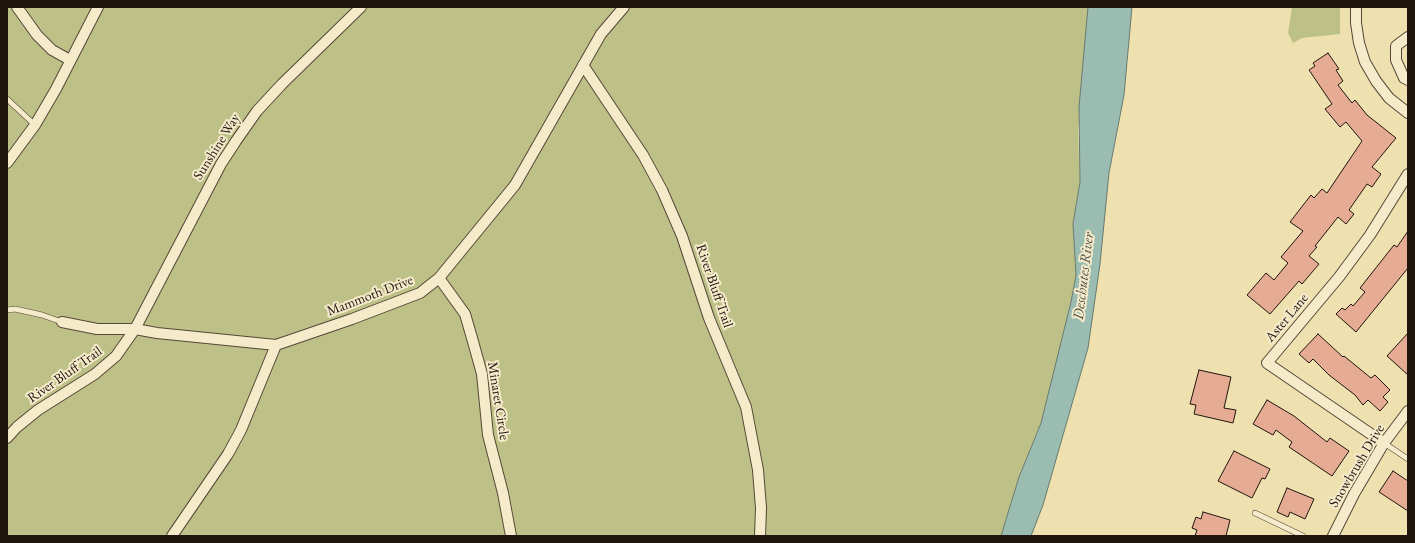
<!DOCTYPE html>
<html>
<head>
<meta charset="utf-8">
<style>
	body { margin:0 }
	#map { position:relative; width:1415px; height:543px; overflow:hidden; background:#efe0af; font-family:"EB Garamond",serif }
	canvas { display:block }
	.frame { position:absolute; inset:0; border:8px solid #20140f; pointer-events:none }
</style>
</head>
<body>
<div id="map">
<canvas width="1415" height="543"></canvas>
<div class="frame"></div>
</div>
<script>
const g = document.querySelector('canvas').getContext('2d');
g.lineJoin = 'round';
function paint(path, color) { g.fillStyle = color; g.fill(path, 'evenodd'); }
const toPath = rows => new Path2D(rows.map(r => 'M' + r).join(''));
function trace(path, color, width, dash) { g.strokeStyle = color; g.lineWidth = width; g.lineCap = dash ? 'butt' : 'round'; g.setLineDash(dash || []); g.stroke(path); }
function label(font, color, halo, rows, align = 'center') {
  g.font = font + ' "EB Garamond",serif'; g.lineWidth = 4; g.setLineDash([]); g.textBaseline = 'middle'; g.strokeStyle = halo; g.fillStyle = color; for (const [text, x, y, turn = 0] of rows) {
    g.save(); g.translate(x, y); g.rotate((+turn || 0) * Math.PI / 180); g.textAlign = isNaN(turn) ? turn : align; if (halo) g.strokeText(text, 0, 0); g.fillText(text, 0, 0); g.restore();
  }
}
paint(toPath([
	[7,7,1088,7,1078,132,1080,182,1073,224,1076,275,1071,303,1041,423,1019,477,1001,536,7,536],
	[1292,7,1340,7,1340,34,1302,38,1293,43,1288,33]
]), '#bec187');
const water = toPath([
	[1088,7,1132,7,1124,95,1109,173,1100,264,1088,348,1043,505,1031,536,1001,536,1019,477,1041,423,1071,302,1076,275,1073,224,1080,182,1079,107,1088,7]
]);
paint(water, '#9abcb1');
trace(water, '#697970', 1);
const building = toPath([
	[1328,53,1339,69,1336,70,1343,81,1338,85,1352,103,1355,100,1367,115,1396,138,1372,167,1381,174,1372,187,1367,184,1349,210,1354,214,1346,224,1338,217,1315,246,1317,247,1309,256,1319,264,1302,284,1299,281,1270,314,1247,295,1266,273,1274,280,1288,263,1281,257,1303,231,1290,222,1311,195,1314,198,1322,189,1327,193,1362,141,1346,122,1340,127,1325,109,1332,104,1309,70,1315,66,1313,63,1328,53],
	[1408,231,1408,268,1356,332,1336,314,1342,308,1345,310,1351,304,1353,306,1365,292,1360,288,1394,245,1397,247,1408,231],
	[1408,333,1408,375,1387,356,1408,333],
	[1318,334,1343,357,1344,356,1371,378,1375,375,1390,390,1383,397,1388,402,1380,411,1368,400,1363,405,1355,395,1329,375,1313,359,1309,363,1299,354,1318,334],
	[1199,370,1231,377,1224,408,1236,410,1233,423,1194,414,1196,405,1190,404,1199,370],
	[1267,400,1294,416,1327,442,1330,438,1349,451,1332,476,1289,447,1292,442,1276,430,1273,435,1253,424,1267,400],
	[1234,451,1270,469,1265,479,1262,478,1252,498,1218,481,1234,451],
	[1393,471,1408,481,1408,511,1379,492,1393,471],
	[1287,488,1314,499,1305,519,1290,512,1288,517,1277,512,1287,488],
	[1203,512,1230,520,1226,536,1195,536,1197,530,1192,528,1196,517,1201,519,1203,512]
]);
paint(building, '#e5ac93');
trace(building, '#20140f', 1);
const service = toPath([
	[7,99,35,125],
	[7,310,15,309,42,315,62,322],
	[1384,443,1408,459],
	[1255,513,1303,536]
]);
const minor = toPath([
	[17,7,37,35,52,50,70,60],
	[1356,7,1356,23,1359,43,1365,62,1376,81,1389,98,1408,113],
	[1408,37,1396,46,1396,60,1404,78,1408,80],
	[583,65,643,155,662,190,682,236,709,318,746,407,758,470,761,508,760,536],
	[7,163,35,125,56,89,98,7],
	[439,278,465,314,472,338,482,374,488,435,503,493,511,536],
	[62,322,97,329,135,329,157,333,276,345,352,319,420,293,439,278,515,185,601,34,624,7],
	[7,438,17,427,38,410,95,374,116,356,135,329,221,164,236,141,257,111,282,84,361,7],
	[1384,443,1267,363,1339,277,1370,235,1408,174],
	[172,536,228,454,241,430,276,345],
	[1333,536,1354,494,1384,443,1408,411]
]);
trace(service, '#544737', 6);
trace(minor, '#544737', 12);
trace(service, '#f5ebcb', 5);
trace(minor, '#f5ebcb', 10);
label('14px', '#20140f', '#f5ebcb', [
	["Sunshine Way",217,147,-58],
	["River Bluff Trail",714,286,71],
	["Mammoth Drive",370,296,-21],
	["Aster Lane",1287,318,-50],
	["River Bluff Trail",65,375,-35],
	["Minaret Circle",498,401,81],
	["Snowbrush Drive",1357,466,-59]
]);
label('italic 15px', '#4b4f48', '#f5ebcb', [
	["Deschutes River",1084,276,-83]
]);
</script>
</body>
</html>
